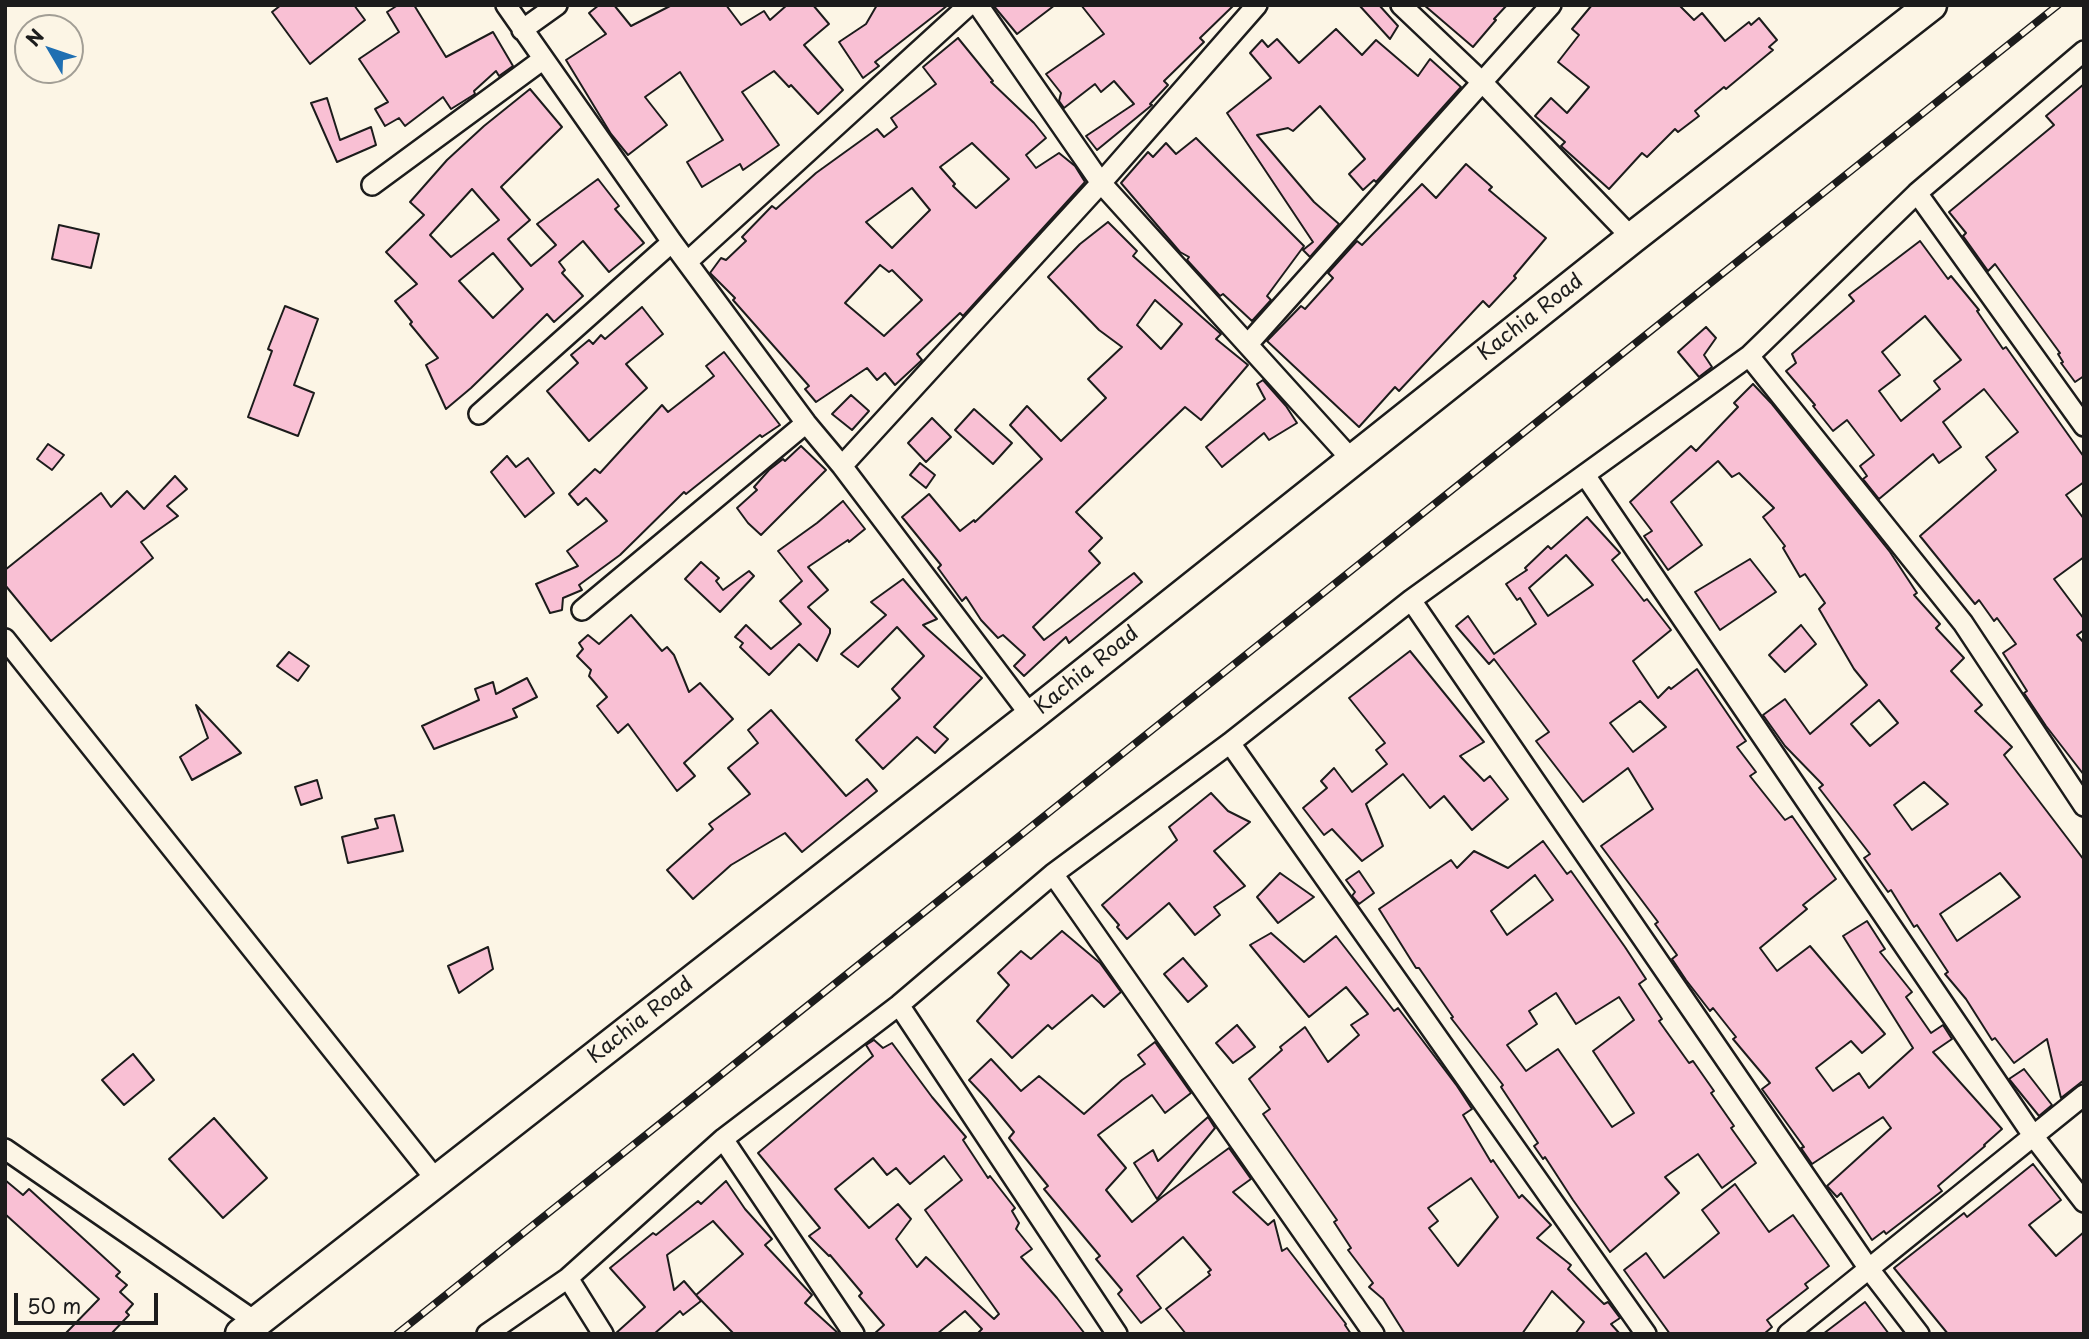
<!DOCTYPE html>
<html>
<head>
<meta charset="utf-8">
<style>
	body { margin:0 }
	#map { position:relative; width:2089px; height:1339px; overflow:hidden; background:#fcf5e5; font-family:"Playpen Sans",sans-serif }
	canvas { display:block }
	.frame { position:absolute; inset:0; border:7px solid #1c1c1c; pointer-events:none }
	.north { position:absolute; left:14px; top:14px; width:70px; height:70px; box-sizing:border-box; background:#fcf5e5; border:2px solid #a29e95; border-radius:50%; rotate:309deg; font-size:19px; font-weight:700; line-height:28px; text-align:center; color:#1c1c1c }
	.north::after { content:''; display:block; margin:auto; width:24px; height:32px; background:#1f6fb2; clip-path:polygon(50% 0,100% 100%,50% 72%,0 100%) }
	.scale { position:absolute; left:14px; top:1293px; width:144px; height:32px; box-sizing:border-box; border:4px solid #1c1c1c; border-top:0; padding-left:9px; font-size:21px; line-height:24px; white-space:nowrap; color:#1c1c1c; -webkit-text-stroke:5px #fcf5e5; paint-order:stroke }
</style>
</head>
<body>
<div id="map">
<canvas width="2089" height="1339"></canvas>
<div class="frame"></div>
<div class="north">N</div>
<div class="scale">50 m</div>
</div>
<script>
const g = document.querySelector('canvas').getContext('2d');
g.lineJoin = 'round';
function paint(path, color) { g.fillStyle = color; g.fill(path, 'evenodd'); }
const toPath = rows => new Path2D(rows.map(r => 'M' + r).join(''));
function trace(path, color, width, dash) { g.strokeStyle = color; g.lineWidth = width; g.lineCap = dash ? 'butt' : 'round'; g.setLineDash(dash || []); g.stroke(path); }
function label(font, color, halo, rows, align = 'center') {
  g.font = font + ' "Playpen Sans",sans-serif'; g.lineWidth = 5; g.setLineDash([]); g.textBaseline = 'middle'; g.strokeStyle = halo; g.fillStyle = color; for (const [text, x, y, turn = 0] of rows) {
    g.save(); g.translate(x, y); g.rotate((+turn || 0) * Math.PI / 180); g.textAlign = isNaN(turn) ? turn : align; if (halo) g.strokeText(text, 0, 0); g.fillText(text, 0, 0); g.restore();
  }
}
const building = toPath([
	[281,5,354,5,365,20,310,64,272,12,281,5],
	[398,5,414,5,446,57,493,32,513,66,499,76,496,71,474,91,475,94,451,109,443,97,405,126,399,118,385,126,375,109,388,102,359,59,399,32,387,12,398,5],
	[599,5,614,5,631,26,672,5,726,5,741,25,764,11,770,20,787,5,813,5,829,24,804,45,843,90,818,114,791,85,789,87,774,71,742,92,779,145,743,170,740,164,702,187,687,162,723,140,680,72,645,97,667,125,628,155,611,134,566,60,606,34,589,13,599,5],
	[877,5,948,5,875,62,879,66,863,78,839,42,866,24,877,5],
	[993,5,1055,5,1017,34,993,5],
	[1081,5,1234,5,1200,38,1204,42,1164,81,1168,85,1150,104,1152,105,1097,150,1086,136,1134,104,1114,81,1101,92,1095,84,1064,108,1059,101,1061,93,1046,74,1104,34,1081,5],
	[1359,5,1379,5,1398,26,1390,39,1359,5],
	[1424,5,1507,5,1494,19,1496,20,1473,47,1424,5],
	[1592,5,1679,5,1694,20,1702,13,1725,41,1749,22,1751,25,1759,18,1777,40,1769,47,1773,50,1726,89,1724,87,1695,111,1699,116,1678,132,1675,129,1647,157,1642,153,1609,189,1561,146,1565,142,1535,116,1551,98,1567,113,1589,87,1558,62,1579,35,1572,29,1592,5],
	[1336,29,1362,55,1376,40,1418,76,1430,59,1461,87,1376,182,1374,180,1363,190,1349,174,1365,159,1320,106,1293,131,1288,128,1257,135,1314,202,1339,224,1310,257,1303,250,1313,242,1227,113,1271,78,1250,53,1262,40,1268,47,1277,39,1299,63,1336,29],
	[958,38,993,81,991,82,1034,123,1046,138,1026,155,1036,168,1059,153,1075,166,1085,182,963,316,960,313,917,354,922,360,895,385,885,373,877,380,867,368,816,402,805,389,809,386,733,300,735,298,710,273,721,258,726,260,746,241,742,237,772,206,776,209,816,173,877,129,884,137,897,127,891,118,936,84,923,67,958,38],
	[972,143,1009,179,976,208,953,186,955,184,940,167,972,143],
	[912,188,930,210,892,248,866,222,912,188],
	[880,265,889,272,892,270,922,300,884,336,845,303,880,265],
	[2084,84,2084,376,2075,382,2061,363,2063,362,2058,354,2060,353,1995,264,1988,271,1963,236,1966,233,1949,212,2054,125,2046,116,2084,84],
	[530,89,562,127,501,187,530,220,508,239,531,266,556,245,537,224,598,179,619,206,615,209,644,243,609,272,583,241,559,262,565,270,562,273,583,296,554,322,547,314,471,388,446,409,426,365,438,358,410,324,412,322,395,301,417,284,386,252,424,215,410,202,447,160,484,126,530,89],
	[472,189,499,220,451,257,430,235,472,189],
	[493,253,523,289,493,318,459,281,493,253],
	[327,98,340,140,371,127,376,145,337,162,311,103,327,98],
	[1196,138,1304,246,1267,296,1271,300,1252,321,1223,294,1220,296,1187,260,1189,257,1180,252,1121,183,1148,152,1153,157,1166,143,1176,154,1196,138],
	[1466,164,1492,187,1489,190,1546,238,1514,276,1516,278,1489,307,1483,301,1399,391,1395,387,1359,427,1267,341,1301,306,1305,309,1333,278,1328,273,1357,241,1362,245,1422,184,1436,198,1466,164],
	[1108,222,1137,251,1133,256,1221,334,1216,339,1248,365,1201,420,1185,407,1076,512,1102,538,1089,551,1100,563,1033,627,1044,640,1134,573,1142,582,1069,643,1066,637,1024,676,1014,666,1025,655,1003,635,998,638,981,620,966,597,962,601,938,568,941,565,902,517,929,494,960,531,974,520,975,522,1042,459,1010,425,1027,406,1061,441,1106,398,1088,379,1122,347,1099,330,1048,277,1080,244,1108,222],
	[1155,300,1182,324,1161,349,1137,325,1155,300],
	[59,225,99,234,91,268,52,259,59,225],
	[1920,241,1948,279,1951,276,1979,310,1977,311,2003,349,2006,347,2084,457,2084,482,2066,495,2084,519,2084,557,2054,579,2084,619,2084,630,2077,635,2084,643,2084,775,2046,726,2024,693,2027,691,2003,653,2016,644,1997,618,1994,621,1979,600,1975,604,1920,536,1996,470,1986,457,2018,432,1984,389,1943,422,1961,447,1939,463,1933,454,1879,499,1863,479,1867,476,1860,466,1874,455,1847,420,1833,431,1813,406,1815,405,1786,371,1796,363,1792,354,1854,301,1849,295,1920,241],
	[1925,316,1961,360,1934,381,1940,389,1901,421,1879,391,1900,375,1882,352,1925,316],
	[285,306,318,319,294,385,314,393,298,436,248,417,272,351,268,349,285,306],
	[642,307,663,334,626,364,647,388,589,441,547,391,578,363,571,355,589,340,593,344,601,335,605,339,642,307],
	[1706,327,1716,338,1704,355,1712,367,1699,377,1678,352,1706,327],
	[724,352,780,425,762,437,760,435,686,494,684,492,620,555,579,585,582,590,563,598,562,610,550,613,536,584,578,566,567,551,607,521,586,498,578,505,569,494,595,469,600,473,662,405,668,412,714,376,706,366,724,352],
	[1263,380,1286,406,1297,423,1269,440,1264,433,1222,467,1206,447,1265,399,1257,384,1263,380],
	[1753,384,1771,403,1890,552,1917,593,1914,595,1940,624,1936,628,1964,658,1951,671,1982,705,1975,711,2012,747,2004,755,2084,860,2084,1080,2061,1098,2047,1039,2014,1063,1995,1038,1992,1040,1966,999,1945,974,1948,972,1917,925,1914,927,1891,890,1888,892,1864,858,1870,854,1819,788,1823,785,1785,746,1763,715,1785,699,1810,734,1867,685,1854,669,1819,609,1825,603,1805,574,1800,577,1783,548,1785,546,1763,517,1774,508,1739,473,1732,477,1718,461,1671,502,1702,545,1668,570,1644,536,1652,531,1630,502,1691,446,1696,451,1738,407,1734,403,1753,384],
	[1879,700,1898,723,1870,746,1851,724,1879,700],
	[1924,782,1948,804,1912,830,1894,805,1924,782],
	[2000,873,2020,897,1957,941,1940,914,2000,873],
	[851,395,869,411,852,430,832,414,851,395],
	[974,409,1012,443,993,464,955,430,974,409],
	[932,418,951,437,926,462,908,443,932,418],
	[48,444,64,455,52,470,37,459,48,444],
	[801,446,826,470,761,535,748,523,737,508,757,490,754,487,769,470,783,459,785,461,801,446],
	[507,456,516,467,528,458,554,493,525,517,491,472,507,456],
	[920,463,935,475,926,488,910,475,920,463],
	[175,476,187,489,167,506,178,516,141,542,153,558,51,641,5,585,5,570,101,493,111,507,127,491,144,509,175,476],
	[843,501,865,529,849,542,848,540,808,567,828,590,808,607,830,629,830,633,817,661,799,644,769,675,740,647,743,643,735,637,746,625,771,649,801,624,780,601,802,581,778,551,817,523,843,501],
	[1587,517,1620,553,1612,560,1644,601,1647,599,1671,630,1633,661,1658,698,1669,687,1671,689,1697,669,1746,741,1737,747,1756,772,1750,776,1785,820,1792,816,1836,879,1803,905,1807,909,1760,948,1777,971,1810,946,1885,1034,1862,1053,1851,1041,1816,1068,1833,1091,1859,1073,1869,1088,1913,1048,1843,936,1867,921,1885,949,1880,952,1912,992,1906,997,1931,1033,1943,1025,1952,1039,1933,1052,2002,1129,1984,1145,1985,1146,1938,1186,1942,1191,1886,1234,1884,1231,1872,1240,1841,1193,1837,1197,1827,1186,1891,1128,1883,1117,1812,1164,1801,1148,1804,1147,1762,1089,1770,1083,1733,1039,1736,1037,1713,1008,1710,1011,1686,980,1672,959,1677,955,1655,924,1658,922,1601,846,1653,809,1628,768,1583,802,1536,741,1549,732,1494,659,1489,664,1456,626,1468,616,1494,654,1536,624,1520,598,1517,600,1506,584,1527,570,1525,568,1548,546,1551,549,1587,517],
	[1566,555,1593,585,1548,616,1529,588,1566,555],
	[1640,701,1666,727,1633,752,1610,723,1640,701],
	[1750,559,1776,592,1720,630,1695,592,1750,559],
	[701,562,719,578,716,581,723,590,749,571,754,576,720,612,685,579,701,562],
	[903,579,937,619,923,625,982,678,934,727,948,739,935,753,917,737,883,769,856,740,900,698,892,689,924,656,897,627,858,667,841,654,886,615,871,602,903,579],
	[631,615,662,651,667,647,674,655,689,692,700,683,733,719,684,763,695,776,677,791,628,724,618,733,597,706,607,697,589,676,591,670,577,656,583,649,579,643,588,635,599,644,631,615],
	[1801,625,1816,644,1785,672,1769,655,1801,625],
	[1410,651,1484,742,1460,756,1484,781,1490,776,1508,799,1472,830,1444,796,1430,808,1403,774,1366,804,1383,846,1362,861,1332,829,1324,835,1303,808,1327,788,1321,781,1334,768,1352,792,1387,764,1376,750,1385,743,1349,698,1410,651],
	[289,652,309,666,298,681,277,666,289,652],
	[527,678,537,697,513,709,517,717,434,749,422,726,479,700,475,689,493,682,496,694,527,678],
	[196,705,241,753,192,780,180,757,208,738,196,705],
	[771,710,846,796,867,779,877,791,802,852,785,833,731,865,693,899,667,870,713,829,709,824,750,794,728,768,758,743,748,730,771,710],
	[317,780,322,798,301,805,295,787,317,780],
	[1211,793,1228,811,1250,822,1214,851,1245,886,1214,907,1220,915,1195,935,1169,903,1127,939,1117,927,1119,925,1102,905,1177,840,1169,827,1211,793],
	[394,815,403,851,348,863,342,837,378,828,375,819,394,815],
	[1543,841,1567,874,1571,871,1625,947,1646,979,1639,984,1662,1019,1659,1021,1689,1063,1693,1061,1714,1091,1711,1093,1734,1126,1731,1128,1756,1163,1722,1188,1698,1154,1665,1177,1679,1193,1610,1252,1573,1200,1545,1157,1543,1159,1534,1146,1538,1143,1501,1087,1503,1085,1451,1018,1453,1017,1419,968,1416,968,1379,909,1451,860,1457,868,1474,851,1508,868,1543,841],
	[1535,875,1553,900,1507,935,1491,911,1535,875],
	[1556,993,1576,1024,1619,997,1634,1020,1593,1051,1634,1113,1612,1127,1558,1049,1526,1071,1507,1045,1537,1024,1529,1011,1556,993],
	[1359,871,1374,893,1359,904,1352,896,1355,892,1346,880,1359,871],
	[1280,873,1314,897,1278,923,1257,897,1280,873],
	[1062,931,1100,963,1121,992,1104,1007,1092,995,1052,1029,1048,1025,1012,1058,977,1021,1009,985,998,973,1021,951,1031,959,1062,931],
	[1271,933,1304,962,1336,936,1394,1011,1398,1008,1457,1086,1472,1109,1463,1115,1491,1162,1493,1160,1519,1198,1522,1195,1551,1225,1537,1238,1571,1265,1568,1269,1604,1304,1608,1302,1620,1318,1611,1324,1620,1334,1575,1334,1584,1322,1552,1291,1522,1334,1405,1334,1383,1299,1369,1287,1373,1283,1348,1250,1351,1248,1334,1222,1337,1220,1263,1114,1270,1109,1249,1079,1282,1050,1280,1047,1305,1027,1328,1062,1359,1035,1351,1025,1368,1014,1346,987,1309,1017,1250,945,1271,933],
	[1471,1178,1498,1217,1458,1266,1429,1228,1438,1221,1428,1208,1471,1178],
	[488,947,493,969,459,993,448,966,488,947],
	[1183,958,1207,986,1188,1002,1164,974,1183,958],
	[1237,1025,1255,1047,1233,1063,1216,1043,1237,1025],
	[874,1040,883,1048,892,1043,932,1097,966,1137,963,1140,988,1178,990,1176,1015,1208,1012,1211,1019,1223,1016,1229,1032,1249,1021,1257,1057,1298,1085,1334,977,1334,982,1329,965,1311,937,1334,874,1334,884,1325,859,1296,862,1293,830,1255,829,1256,809,1236,820,1228,758,1153,873,1056,866,1045,874,1040],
	[944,1156,962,1180,925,1210,999,1314,994,1319,926,1257,917,1267,896,1239,911,1219,898,1204,869,1228,835,1189,873,1158,887,1175,896,1168,910,1184,944,1156],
	[1155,1042,1191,1093,1165,1113,1152,1095,1098,1135,1126,1168,1106,1190,1132,1222,1162,1197,1229,1148,1251,1179,1233,1192,1268,1225,1274,1220,1282,1251,1287,1248,1346,1324,1345,1325,1351,1334,1186,1334,1166,1309,1210,1275,1208,1272,1211,1270,1183,1237,1137,1276,1161,1308,1141,1323,1118,1294,1122,1290,1096,1259,1100,1256,1044,1189,1048,1186,1009,1138,1014,1132,987,1099,969,1080,991,1059,1021,1091,1039,1076,1084,1114,1122,1080,1145,1064,1138,1055,1155,1042],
	[133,1054,154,1080,124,1105,102,1080,133,1054],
	[2024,1069,2052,1105,2039,1116,2009,1079,2024,1069],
	[1208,1117,1215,1128,1157,1199,1134,1163,1153,1150,1158,1161,1208,1117],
	[214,1118,267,1178,223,1218,169,1159,214,1118],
	[2033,1164,2061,1200,2029,1225,2056,1256,2084,1232,2084,1334,1948,1334,1894,1268,1964,1213,1967,1217,2033,1164],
	[5,1180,23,1195,29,1189,120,1272,116,1276,127,1285,120,1292,133,1304,126,1312,129,1315,111,1334,65,1334,99,1299,5,1214,5,1180],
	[726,1181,745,1209,772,1239,765,1245,812,1295,805,1303,839,1334,734,1334,696,1295,701,1301,683,1315,680,1311,654,1334,615,1334,645,1307,610,1268,653,1233,656,1235,698,1201,701,1204,726,1181],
	[713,1221,743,1254,696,1295,684,1281,674,1290,667,1255,713,1221],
	[1735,1184,1769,1232,1793,1215,1829,1266,1805,1284,1808,1288,1767,1320,1772,1327,1764,1334,1670,1334,1624,1270,1646,1253,1664,1278,1719,1233,1702,1210,1735,1184],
	[1865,1302,1889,1334,1823,1334,1865,1302]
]);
paint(building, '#f9c0d4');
trace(building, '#1c1c1c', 2);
const minor = toPath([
	[506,5,672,242,806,423,842,466,1031,716],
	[978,5,1101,183,1352,460],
	[1401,5,1482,82,1632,238],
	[522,30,557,5],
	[372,185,542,60],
	[1917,193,2084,426],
	[687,262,969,5],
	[1248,344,1551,5],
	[1749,356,1963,623,2084,806],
	[479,414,672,242],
	[842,466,1101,183,1257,5],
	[1585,475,2034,1137,2084,1202],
	[1411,600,1869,1269,1919,1334],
	[582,610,806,423],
	[5,639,437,1181],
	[1230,743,1646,1334],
	[1053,874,1374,1334],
	[899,1005,1117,1334],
	[723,1139,854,1334],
	[5,1149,256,1322],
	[568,1278,603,1334],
	[487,1334,568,1278,723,1139,899,1005,1053,874,1230,743,1411,600,1749,356,1917,193,2084,51],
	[1788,1334,2084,1095]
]);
const primary = toPath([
	[241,1334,1031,716,1632,238,1931,5]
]);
trace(minor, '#1c1c1c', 24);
trace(primary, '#1c1c1c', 35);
trace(minor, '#fcf5e5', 19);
trace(primary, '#fcf5e5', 30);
const rail = toPath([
	[397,1334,2058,5]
]);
trace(rail, '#1c1c1c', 8);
trace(rail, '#fcf5e5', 5, [16]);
label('21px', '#1c1c1c', '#fcf5e5', [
	["Kachia Road",1531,318,-38],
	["Kachia Road",1087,671,-39],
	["Kachia Road",641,1021,-38]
]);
</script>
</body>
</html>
